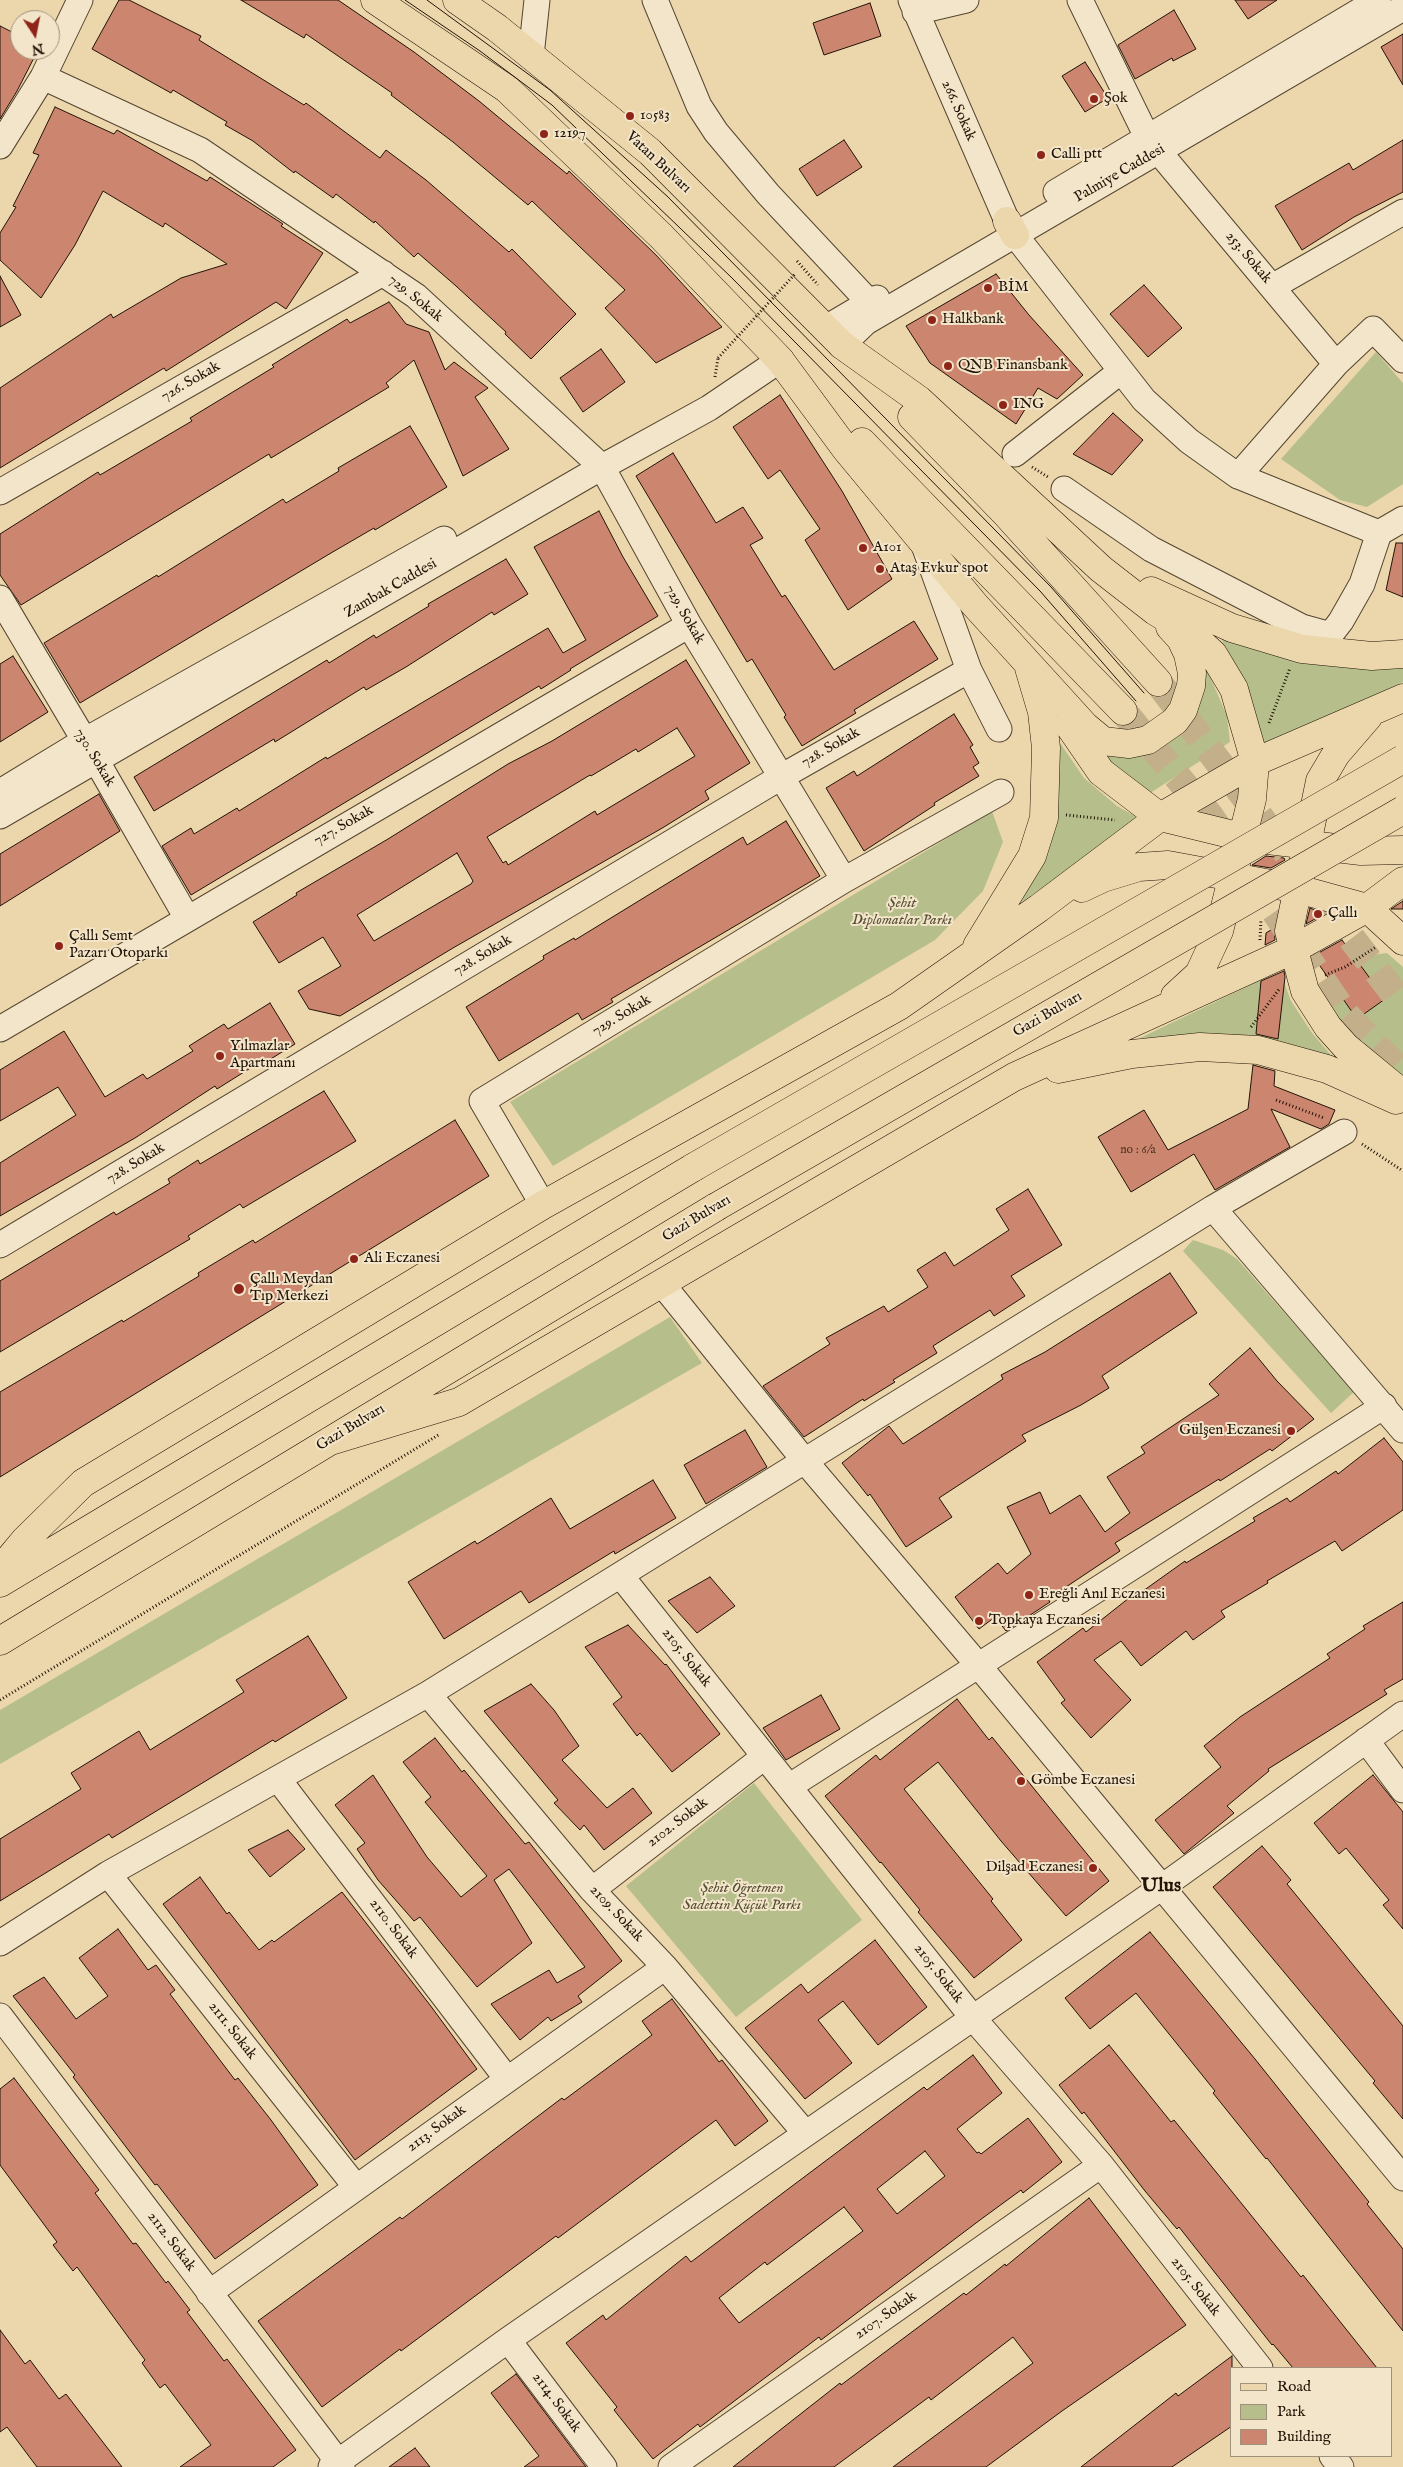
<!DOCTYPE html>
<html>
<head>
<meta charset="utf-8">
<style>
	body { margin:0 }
	#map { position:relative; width:1403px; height:2467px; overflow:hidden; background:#ecd7ac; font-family:"IM FELL English",serif }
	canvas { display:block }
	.legend { position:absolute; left:1230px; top:2367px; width:162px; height:90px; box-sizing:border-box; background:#f3e5c9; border:1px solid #9f917b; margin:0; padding:6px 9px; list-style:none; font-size:15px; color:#211306 }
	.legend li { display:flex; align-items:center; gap:10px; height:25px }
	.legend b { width:25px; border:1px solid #9f917b }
	.north { position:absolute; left:10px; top:10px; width:50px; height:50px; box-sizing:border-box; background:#f3e5c9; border:1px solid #9f917b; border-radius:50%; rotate:169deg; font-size:14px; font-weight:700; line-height:20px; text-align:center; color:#211306 }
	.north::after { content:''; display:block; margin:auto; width:18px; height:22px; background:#8f2418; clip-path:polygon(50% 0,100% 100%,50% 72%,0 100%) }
</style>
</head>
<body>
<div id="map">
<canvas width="1403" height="2467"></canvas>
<ul class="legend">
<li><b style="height:6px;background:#ecd7ac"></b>Road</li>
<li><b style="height:14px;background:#b6bf8b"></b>Park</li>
<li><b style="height:14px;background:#cc856e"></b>Building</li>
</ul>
<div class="north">N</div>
</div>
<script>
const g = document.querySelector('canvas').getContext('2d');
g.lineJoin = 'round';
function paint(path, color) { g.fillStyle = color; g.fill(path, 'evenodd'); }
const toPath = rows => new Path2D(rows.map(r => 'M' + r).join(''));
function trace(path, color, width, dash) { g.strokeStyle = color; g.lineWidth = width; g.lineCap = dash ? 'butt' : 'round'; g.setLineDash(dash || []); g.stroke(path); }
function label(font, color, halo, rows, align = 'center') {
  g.font = font + ' "IM FELL English",serif'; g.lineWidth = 4; g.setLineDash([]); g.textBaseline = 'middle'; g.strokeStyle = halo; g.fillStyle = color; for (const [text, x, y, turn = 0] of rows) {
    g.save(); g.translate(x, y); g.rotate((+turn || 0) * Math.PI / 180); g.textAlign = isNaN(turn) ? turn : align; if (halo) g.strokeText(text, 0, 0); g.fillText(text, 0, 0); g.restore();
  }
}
paint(toPath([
	[1376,352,1403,383,1403,484,1367,507,1340,500,1281,459],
	[1219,635,1403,666,1403,682,1270,744,1260,742,1245,682],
	[1205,665,1227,716,1230,742,1147,795,1131,785,1099,750,1193,718,1199,707,1205,685],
	[1054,734,1084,778,1117,806,1135,816,1134,826,1021,902,1041,864],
	[992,811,1003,842,983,891,935,940,553,1166,510,1102],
	[1387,953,1403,967,1403,1080,1330,1010,1316,985,1350,972,1371,955],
	[1282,977,1291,1001,1312,1033,1337,1062,1220,1036,1140,1038,1261,980],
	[1193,1240,1223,1250,1237,1259,1354,1392,1331,1413,1183,1251],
	[670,1317,702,1363,0,1764,0,1710],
	[754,1783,862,1920,736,2017,626,1886]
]), '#b6bf8b');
const building = toPath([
	[119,0,129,0,201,36,199,40,304,105,306,103,380,158,386,150,426,180,509,252,512,249,576,314,531,359,505,334,506,332,456,286,418,253,414,257,375,221,374,223,336,194,333,198,295,171,294,173,253,141,225,125,227,122,173,90,171,93,92,49,119,0],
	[241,0,338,0,414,52,479,101,567,174,569,171,656,255,722,327,656,363,605,308,625,290,532,201,528,205,453,142,391,95,392,93,306,34,304,38,241,0],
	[1235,0,1277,0,1248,19,1235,0],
	[870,3,881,36,824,55,813,23,870,3],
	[1174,10,1196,49,1173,61,1172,58,1135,79,1118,45,1174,10],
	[0,26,20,36,20,50,38,50,17,91,0,119,0,26],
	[1403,34,1403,85,1381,47,1403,34],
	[1085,62,1108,98,1085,112,1062,76,1085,62],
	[55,107,114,134,117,130,207,181,210,177,283,224,281,226,323,253,286,309,276,302,166,371,164,368,0,468,0,388,111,314,113,318,181,278,227,264,165,223,163,227,103,191,75,245,41,298,0,260,0,233,16,207,13,206,39,155,33,153,55,107],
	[844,140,862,167,817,196,799,169,844,140],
	[1403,140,1403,192,1354,217,1302,250,1275,206,1349,163,1353,170,1403,140],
	[996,274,1029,315,1083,375,1057,399,1038,388,1016,424,930,363,906,326,996,274],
	[0,276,21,315,0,327,0,276],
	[1144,285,1182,328,1148,357,1110,314,1144,285],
	[389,302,406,324,429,332,445,370,454,362,488,388,475,397,509,449,463,476,414,360,386,383,389,387,271,458,269,454,21,605,0,575,0,534,98,472,100,475,192,421,190,418,274,367,272,365,314,339,347,319,350,323,389,302],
	[601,349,625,382,583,412,560,378,601,349],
	[780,395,842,491,892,579,848,610,805,540,820,529,780,470,768,479,733,427,780,395],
	[1113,413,1143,440,1112,475,1073,454,1113,413],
	[410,426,447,487,375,530,374,528,331,553,80,703,44,643,157,575,158,577,283,499,286,503,339,471,338,468,410,426],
	[673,453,716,523,743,507,763,538,750,545,782,597,785,595,834,670,914,621,938,659,854,710,856,713,802,746,784,717,786,715,752,659,747,662,636,476,673,453],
	[599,511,623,557,658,616,570,669,571,670,541,689,539,686,191,895,162,846,191,828,194,834,237,808,239,811,326,757,327,759,548,628,563,653,586,640,534,547,599,511],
	[1396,543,1403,543,1403,597,1386,590,1396,543],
	[506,559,528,594,494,615,492,612,406,667,366,690,364,687,275,742,274,739,154,811,134,777,327,660,329,663,374,635,376,638,429,606,428,604,506,559],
	[13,656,48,712,0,742,0,664,13,656],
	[686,660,750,763,705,791,709,799,664,827,453,948,340,1016,309,1009,298,991,341,966,323,937,279,963,253,922,297,895,296,893,388,839,508,764,552,741,686,660],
	[677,728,695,756,597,815,595,811,508,865,506,861,503,863,487,837,590,775,591,776,636,749,638,752,677,728],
	[457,853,473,881,471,884,374,941,357,915,457,853],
	[954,714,973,745,970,747,979,763,973,767,979,776,934,803,935,805,864,851,826,788,854,771,857,776,954,714],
	[99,794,120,831,0,906,0,854,99,794],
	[786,821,820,876,611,999,613,1002,582,1020,578,1013,499,1061,466,1007,544,959,543,956,574,938,575,940,743,837,747,845,786,821],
	[1266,856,1284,858,1285,860,1271,868,1252,865,1266,856],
	[1403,901,1403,909,1391,909,1403,901],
	[1310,908,1324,914,1306,924,1310,908],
	[1274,928,1275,940,1265,945,1266,933,1274,928],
	[1342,940,1385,999,1357,1019,1313,956,1342,940],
	[1284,971,1285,977,1278,1039,1256,1034,1261,981,1284,971],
	[270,1003,295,1044,261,1065,260,1062,217,1089,215,1086,135,1138,0,1216,0,1163,76,1115,58,1087,0,1121,0,1070,64,1031,105,1097,143,1074,147,1079,193,1051,189,1046,224,1024,228,1029,270,1003],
	[1253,1065,1275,1071,1274,1086,1335,1110,1329,1124,1321,1129,1271,1109,1290,1147,1215,1190,1194,1154,1131,1192,1098,1137,1144,1110,1168,1150,1248,1109,1253,1065],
	[324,1091,356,1141,243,1208,240,1204,188,1236,190,1239,0,1352,0,1281,114,1212,116,1215,170,1183,168,1179,198,1160,200,1164,324,1091],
	[455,1120,489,1176,0,1477,0,1392,122,1320,123,1322,199,1276,198,1273,253,1240,255,1243,455,1120],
	[1028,1189,1062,1245,1011,1276,1025,1296,994,1316,990,1310,933,1346,937,1353,893,1380,895,1382,864,1401,863,1399,804,1437,763,1386,830,1344,826,1338,884,1306,888,1312,928,1287,917,1270,945,1252,954,1266,1009,1230,996,1209,1028,1189],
	[1170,1273,1197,1313,1102,1376,1109,1388,1081,1405,1022,1435,1026,1441,939,1498,952,1517,906,1547,870,1494,868,1496,842,1463,889,1426,903,1444,1003,1379,1001,1375,1045,1352,1170,1273],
	[1250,1348,1277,1381,1314,1419,1272,1451,1270,1449,1220,1481,1219,1479,1115,1543,1120,1551,1048,1599,1050,1602,1006,1631,995,1617,979,1629,955,1597,998,1563,1007,1574,1031,1554,1007,1507,1040,1492,1050,1514,1080,1495,1105,1532,1130,1513,1107,1477,1145,1453,1141,1447,1219,1395,1209,1384,1250,1348],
	[745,1430,767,1467,706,1504,684,1465,745,1430],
	[1384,1438,1403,1462,1403,1510,1342,1551,1335,1541,1267,1581,1268,1583,1221,1611,1225,1617,1193,1640,1186,1631,1141,1666,1121,1641,1094,1660,1131,1700,1091,1738,1061,1703,1065,1700,1037,1662,1083,1628,1086,1632,1134,1594,1136,1596,1185,1561,1186,1563,1255,1521,1253,1518,1287,1498,1290,1502,1336,1471,1338,1474,1384,1438],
	[653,1480,676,1518,615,1554,614,1551,529,1603,521,1591,444,1639,408,1582,475,1541,477,1544,551,1498,570,1529,653,1480],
	[710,1577,735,1606,697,1633,668,1601,710,1577],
	[1403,1602,1403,1679,1384,1690,1387,1694,1268,1769,1269,1771,1227,1806,1234,1813,1184,1854,1155,1820,1221,1767,1204,1746,1240,1717,1330,1658,1327,1654,1365,1629,1363,1626,1403,1602],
	[628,1625,665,1665,666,1664,720,1734,672,1772,640,1733,637,1736,613,1704,622,1697,585,1647,628,1625],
	[308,1636,347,1698,275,1742,273,1740,112,1838,109,1834,0,1901,0,1839,81,1789,71,1773,139,1731,150,1750,244,1692,236,1680,308,1636],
	[531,1684,554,1710,579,1746,562,1760,607,1808,633,1788,652,1813,604,1850,584,1825,580,1830,554,1803,558,1800,484,1711,531,1684],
	[821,1695,840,1729,786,1760,763,1728,821,1695],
	[957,1699,989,1740,992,1737,1109,1881,1066,1916,1001,1841,938,1762,904,1789,993,1899,991,1901,1022,1940,974,1978,918,1912,920,1910,881,1862,880,1863,825,1796,876,1755,880,1760,957,1699],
	[435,1738,462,1772,464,1770,525,1844,529,1842,622,1961,578,1996,582,2002,551,2021,548,2017,520,2040,491,2004,549,1970,557,1983,585,1967,509,1869,494,1880,532,1943,477,1987,420,1917,414,1921,378,1880,357,1849,365,1843,335,1805,373,1775,427,1857,461,1897,487,1876,425,1802,431,1797,403,1762,435,1738],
	[1373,1775,1403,1812,1403,1929,1383,1905,1389,1900,1346,1848,1339,1854,1314,1823,1373,1775],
	[288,1830,305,1849,270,1877,248,1850,288,1830],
	[1262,1846,1291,1880,1287,1884,1403,2026,1403,2119,1373,2083,1375,2081,1213,1887,1262,1846],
	[200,1877,227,1914,229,1912,259,1950,272,1940,274,1942,342,1892,430,2005,477,2069,355,2160,163,1904,200,1877],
	[118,1929,148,1970,156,1965,175,1990,170,1994,235,2080,238,2078,271,2120,318,2185,215,2259,157,2184,155,2185,126,2147,73,2077,75,2075,13,1996,44,1977,76,2019,108,1996,79,1958,118,1929],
	[1150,1932,1255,2059,1369,2202,1367,2204,1403,2249,1403,2331,1267,2158,1266,2159,1213,2093,1215,2091,1136,1993,1090,2029,1065,1998,1150,1932],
	[875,1940,927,2007,878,2045,843,2001,818,2020,852,2063,805,2099,745,2028,801,1984,808,1993,875,1940],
	[672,1999,719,2062,722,2060,768,2121,735,2146,716,2120,558,2238,556,2236,401,2351,400,2349,322,2407,258,2321,400,2217,402,2219,562,2098,564,2100,652,2035,642,2021,672,1999],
	[1109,2045,1171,2122,1174,2120,1301,2277,1303,2275,1377,2368,1293,2368,1273,2344,1272,2345,1179,2227,1177,2229,1145,2191,1084,2112,1082,2114,1059,2085,1109,2045],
	[973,2055,1002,2093,957,2129,977,2153,979,2152,981,2154,1028,2118,1062,2162,1023,2193,1021,2190,980,2220,821,2340,819,2337,700,2427,698,2424,653,2459,614,2410,617,2407,566,2343,603,2315,606,2320,686,2256,691,2262,924,2087,927,2090,973,2055],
	[925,2151,945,2176,897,2214,877,2189,925,2151],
	[844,2207,863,2231,739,2323,719,2298,765,2262,767,2265,844,2207],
	[14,2078,99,2190,95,2193,133,2244,136,2243,166,2283,168,2281,190,2310,187,2312,224,2361,227,2359,296,2450,273,2467,180,2467,211,2445,165,2384,160,2388,142,2363,145,2360,77,2267,73,2271,53,2245,57,2242,0,2165,0,2089,14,2078],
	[1089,2198,1186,2325,1062,2411,986,2467,893,2467,1033,2363,1013,2337,931,2400,929,2397,834,2467,733,2467,840,2383,841,2385,964,2293,966,2295,1005,2264,1006,2266,1089,2198],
	[0,2330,25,2364,30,2360,59,2399,66,2394,122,2467,37,2467,7,2427,0,2432,0,2330],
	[1232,2356,1232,2426,1172,2467,1081,2467,1176,2393,1178,2396,1232,2356],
	[516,2374,586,2467,524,2467,539,2456,491,2393,516,2374],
	[415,2448,430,2467,389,2467,415,2448]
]);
paint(building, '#cc856e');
trace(building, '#211306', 1);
trace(toPath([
	[1158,682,1287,853],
	[1123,711,1209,815,1345,1014,1403,1074],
	[1326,905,1403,1005]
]), '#c3b08b', 28, [28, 14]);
const minor = toPath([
	[655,0,699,106,716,132,768,194,869,302],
	[911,0,1007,221],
	[1080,0,1147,137],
	[915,12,966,0],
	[531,56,537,0],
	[43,77,200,150,416,296,602,467,689,625,844,880,482,1101,543,1205],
	[0,146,43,77,80,0],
	[1159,152,1336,364],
	[1056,192,1378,0],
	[1015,235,1144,400,1189,441,1238,476,1379,533,1403,519],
	[1272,287,1403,212],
	[826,328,877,298],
	[842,345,866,322,1403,8],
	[1015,454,1121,371],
	[1238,476,1336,364,1373,329,1403,360],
	[1064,489,1151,549,1302,627,1331,635],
	[0,492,383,273],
	[925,548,969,670,999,729],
	[0,598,96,760,187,918],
	[1321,647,1341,621,1362,584,1379,533],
	[0,792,84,741,444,539],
	[0,816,602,467,709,408,780,360],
	[844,880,1001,792],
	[0,1029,689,625],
	[1213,1208,1403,1430],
	[0,1245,781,777,969,670],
	[663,1285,804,1460,978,1665,1403,2178],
	[621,1576,973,2018,1101,2165,1260,2368],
	[428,1694,592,1890,665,1967,805,2133],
	[1366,1740,1403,1790],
	[278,1779,507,2079],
	[790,1786,1384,1406],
	[108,1874,356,2187],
	[592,1890,764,1757],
	[0,1943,108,1874,428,1694,1213,1208,1344,1132],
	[0,2016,342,2467],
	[209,2293,665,1967],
	[508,2340,604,2467],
	[1332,2456,1341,2467],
	[331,2467,508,2340,1162,1887,1403,1714],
	[671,2467,1101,2165]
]);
const major = toPath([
	[375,0,507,89,661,236,780,360],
	[457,0,497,28,650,152,842,345],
	[1007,221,1015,235]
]);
const highway = toPath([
	[842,345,919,400,1101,569,1155,611,1189,632,1213,654,1234,689,1255,762,1252,799,1219,931,1199,974,1175,996],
	[780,360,845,448,975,605,1085,726,1103,741,1129,744,1148,740,1175,721,1183,710,1191,686,1192,673,1188,654,1181,639,1170,627],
	[912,417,1007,515,1158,682],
	[862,442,1123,711],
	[1151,591,1232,628,1302,649,1372,656,1403,654],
	[1368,717,1336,754,1320,781,1289,931,1305,991,1328,1027,1346,1047,1403,1094],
	[1068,724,1101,772,1160,817,1242,837,1361,851,1403,850],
	[1082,888,1103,878,1139,867,1168,865,1298,889,1367,908,1403,941],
	[977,946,1032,856,1044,818,1046,748,1042,712,1029,668],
	[1058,1069,1132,1054,1200,1047,1258,1050,1327,1069,1396,1100],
	[330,1441,459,1402,1014,1077,1292,950,1367,908,1403,881],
	[0,1570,25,1540,83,1483,543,1205,899,1006,1039,908,1160,817,1255,762,1403,698],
	[0,1583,694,1167],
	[0,1641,716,1207]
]);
trace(minor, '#544430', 27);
trace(major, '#211306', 29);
trace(highway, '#211306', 29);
trace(toPath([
	[797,261,818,285],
	[715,377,718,358],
	[1032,467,1048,477],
	[1269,723,1290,668],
	[1066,815,1115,820],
	[1260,940,1261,919],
	[1325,975,1345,967,1376,947],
	[1251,1027,1280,988],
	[1276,1100,1324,1118],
	[1362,1144,1403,1171],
	[0,1700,440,1434]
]), '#211306', 3, [1, 2.5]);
trace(minor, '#f3e5c9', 25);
trace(major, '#ecd7ac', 28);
trace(highway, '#ecd7ac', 28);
trace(toPath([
	[405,0,480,51,552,105,732,278,1040,591,1136,701],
	[427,0,550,90,668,197,1051,587,1144,693]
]), '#211306', 1);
const highwayBridge = toPath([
	[694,1167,1403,759],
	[716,1207,1403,810]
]);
trace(highwayBridge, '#211306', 29, []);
trace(toPath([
	[718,358,795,274]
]), '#211306', 3, [1, 2.5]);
trace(highwayBridge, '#ecd7ac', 28);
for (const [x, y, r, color] of [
	[1094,99,5,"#8f2418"],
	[630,116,5,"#8f2418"],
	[544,134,5,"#8f2418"],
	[1041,155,5,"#8f2418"],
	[988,288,5,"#8f2418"],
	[932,320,5,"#8f2418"],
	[948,366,5,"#8f2418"],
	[1003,405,5,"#8f2418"],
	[863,548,5,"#8f2418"],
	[880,569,5,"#8f2418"],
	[1318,914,5,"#8f2418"],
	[59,946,5,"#8f2418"],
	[220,1056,5,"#8f2418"],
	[354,1259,5,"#8f2418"],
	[239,1289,6,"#8f2418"],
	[1291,1431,5,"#8f2418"],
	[1029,1595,5,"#8f2418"],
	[979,1621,5,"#8f2418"],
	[1021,1781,5,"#8f2418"],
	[1093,1868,5,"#8f2418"]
]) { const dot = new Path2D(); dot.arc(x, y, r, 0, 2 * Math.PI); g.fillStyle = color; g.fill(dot); trace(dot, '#f3e5c9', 2); }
label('12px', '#4c3020', null, [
	["no : 6/a",1138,1151]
]);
label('15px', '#211306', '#f3e5c9', [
	["Şok",1104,99],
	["10583",640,116],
	["12197",554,134],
	["Calli ptt",1051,155],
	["BİM",998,288],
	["Halkbank",942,320],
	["QNB Finansbank",958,366],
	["ING",1013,405],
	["A101",873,548],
	["Ataş Evkur spot",890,569],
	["Çallı",1328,914],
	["Çallı Semt",69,937],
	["Pazarı Otoparkı",69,954],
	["Yılmazlar",230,1047],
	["Apartmanı",230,1064],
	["Ali Eczanesi",364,1259],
	["Çallı Meydan",250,1280],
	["Tıp Merkezi",250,1297],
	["Gülşen Eczanesi",1281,1431,"right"],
	["Ereğli Anıl Eczanesi",1039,1595],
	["Topkaya Eczanesi",989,1621],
	["Gömbe Eczanesi",1031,1781],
	["Dilşad Eczanesi",1083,1868,"right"]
], 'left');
label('15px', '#211306', '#f3e5c9', [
	["266. Sokak",958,111,66],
	["Vatan Bulvarı",658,163,43],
	["Palmiye Caddesi",1120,174,-30],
	["253. Sokak",1248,258,50],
	["729. Sokak",415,299,39],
	["726. Sokak",191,382,-30],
	["Zambak Caddesi",391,589,-30],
	["729. Sokak",684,615,60],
	["728. Sokak",831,748,-30],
	["730. Sokak",94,758,59],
	["727. Sokak",344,826,-30],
	["728. Sokak",483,956,-31],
	["Gazi Bulvarı",1048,1015,-30],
	["729. Sokak",622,1016,-31],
	["728. Sokak",136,1164,-31],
	["Gazi Bulvarı",697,1219,-31],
	["Gazi Bulvarı",351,1428,-31],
	["2105. Sokak",686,1658,52],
	["2102. Sokak",678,1823,-37],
	["2109. Sokak",616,1914,47],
	["2110. Sokak",393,1929,53],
	["2105. Sokak",938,1974,52],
	["2111. Sokak",232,2031,52],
	["2113. Sokak",437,2129,-36],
	["2112. Sokak",171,2242,53],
	["2105. Sokak",1195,2287,52],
	["2107. Sokak",886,2316,-35],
	["2114. Sokak",556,2403,53]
]);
label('italic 15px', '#554f35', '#f3e5c9', [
	["Şehit",902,904],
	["Diplomatlar Parkı",902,921],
	["Şehit Öğretmen",742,1889],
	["Sadettin Küçük Parkı",742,1906]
]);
label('bold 20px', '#211306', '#f3e5c9', [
	["Ulus",1161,1887]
]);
</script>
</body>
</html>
